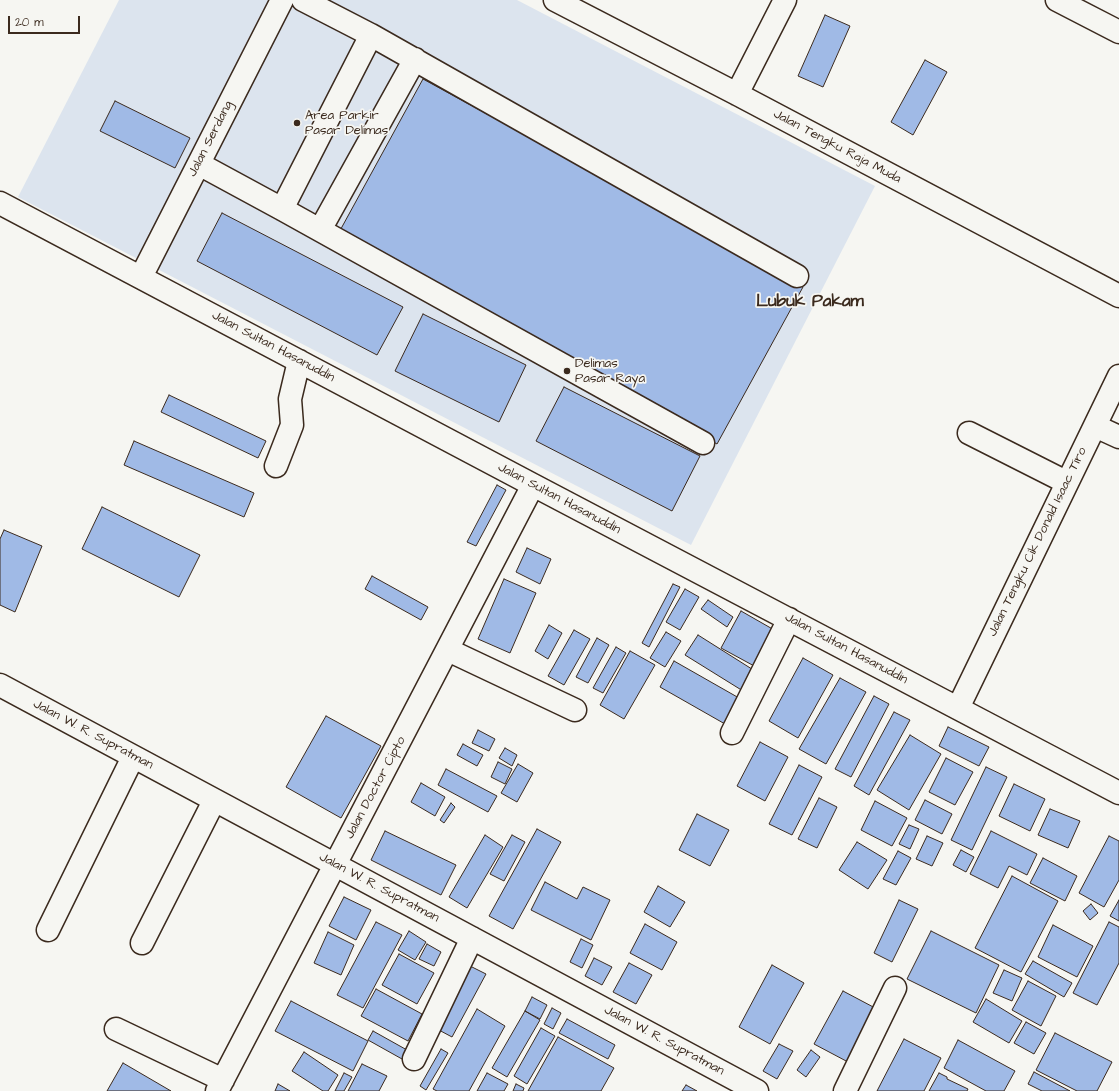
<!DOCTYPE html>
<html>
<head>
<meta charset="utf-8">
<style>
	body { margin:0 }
	#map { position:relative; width:1119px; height:1091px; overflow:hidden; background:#f6f6f2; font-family:"Architects Daughter",sans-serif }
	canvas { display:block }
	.scale { position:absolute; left:8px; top:16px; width:72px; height:18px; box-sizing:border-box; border:2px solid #3b2a1e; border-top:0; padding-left:5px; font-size:12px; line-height:14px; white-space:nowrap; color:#3b2a1e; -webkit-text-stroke:3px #f6f6f2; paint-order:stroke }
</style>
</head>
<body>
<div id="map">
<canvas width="1119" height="1091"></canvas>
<div class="scale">20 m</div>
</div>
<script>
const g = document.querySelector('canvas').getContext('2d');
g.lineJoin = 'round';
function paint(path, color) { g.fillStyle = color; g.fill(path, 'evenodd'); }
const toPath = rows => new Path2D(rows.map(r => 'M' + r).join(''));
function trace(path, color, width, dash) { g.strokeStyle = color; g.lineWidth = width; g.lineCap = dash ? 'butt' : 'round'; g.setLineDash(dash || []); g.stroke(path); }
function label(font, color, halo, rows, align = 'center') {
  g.font = font + ' "Architects Daughter",sans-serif'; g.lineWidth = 3.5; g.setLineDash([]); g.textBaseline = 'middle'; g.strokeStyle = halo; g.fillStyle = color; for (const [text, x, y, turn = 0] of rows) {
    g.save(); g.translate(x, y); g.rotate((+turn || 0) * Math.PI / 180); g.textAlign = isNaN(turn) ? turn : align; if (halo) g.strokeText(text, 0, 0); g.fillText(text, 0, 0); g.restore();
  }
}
paint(toPath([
	[119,0,517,0,875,186,691,545,18,197]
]), '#dce4ee');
const building = toPath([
	[825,15,850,26,823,87,798,76,825,15],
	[925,60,947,72,913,135,891,122,925,60],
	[423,79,803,287,717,444,337,236,423,79],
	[115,101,190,138,175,168,100,131,115,101],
	[222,213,403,307,377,355,197,261,222,213],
	[423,314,526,365,499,422,395,371,423,314],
	[564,387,700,456,672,511,536,441,564,387],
	[169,395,266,441,258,458,161,412,169,395],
	[134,441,254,493,244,517,124,465,134,441],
	[497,485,506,490,476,546,467,542,497,485],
	[102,507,200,555,179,597,82,549,102,507],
	[4,530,42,546,15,612,0,605,0,539,4,530],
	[527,548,551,559,540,584,516,572,527,548],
	[372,576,428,607,421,620,365,589,372,576],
	[504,579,536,593,510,653,478,639,504,579],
	[673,584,680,587,649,647,642,643,673,584],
	[685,589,699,597,680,630,666,622,685,589],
	[708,600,733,617,727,627,701,609,708,600],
	[741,611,776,631,756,667,721,648,741,611],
	[549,625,562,633,548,659,535,651,549,625],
	[574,630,590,639,564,685,548,676,574,630],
	[666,632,681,641,665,667,650,658,666,632],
	[698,635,755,671,743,691,685,655,698,635],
	[597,638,609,645,588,683,576,677,597,638],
	[616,647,626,653,603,693,593,688,616,647],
	[630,651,655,665,624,719,600,705,630,651],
	[803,658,833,675,798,738,769,721,803,658],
	[674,661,739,698,725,724,660,687,674,661],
	[840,678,866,692,826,764,799,749,840,678],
	[874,696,889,704,851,777,835,769,874,696],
	[894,712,910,720,869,795,854,786,894,712],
	[326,716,381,746,341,818,286,787,326,716],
	[948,727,989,747,979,766,939,746,948,727],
	[478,730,495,739,489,751,472,743,478,730],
	[910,735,941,754,909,810,877,790,910,735],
	[760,742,788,757,765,801,737,786,760,742],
	[463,744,483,755,477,766,457,755,463,744],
	[505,748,517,755,512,766,499,758,505,748],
	[946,758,973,772,955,805,929,792,946,758],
	[498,762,512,769,505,784,491,777,498,762],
	[518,764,533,773,517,802,501,793,518,764],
	[799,765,822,777,792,835,769,824,799,765],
	[986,767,1007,777,972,850,951,840,986,767],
	[446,769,497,796,488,812,438,785,446,769],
	[421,783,445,797,435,816,411,802,421,783],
	[1014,784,1045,799,1030,831,999,816,1014,784],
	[819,798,837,807,817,848,798,839,819,798],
	[925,800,952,814,942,834,915,820,925,800],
	[875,801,907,818,892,846,861,830,875,801],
	[451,803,455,807,444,823,440,820,451,803],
	[1050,809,1080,821,1068,848,1038,835,1050,809],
	[697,814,729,830,710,866,679,850,697,814],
	[909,825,919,829,910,849,899,844,909,825],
	[537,829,561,842,513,929,489,916,537,829],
	[385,831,456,865,441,895,371,860,385,831],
	[991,831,1037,854,1027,875,1009,866,998,888,970,874,991,831],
	[485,835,503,847,467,908,449,897,485,835],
	[512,835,525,842,504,881,490,874,512,835],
	[927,836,943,843,932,866,916,859,927,836],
	[1109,836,1119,841,1119,880,1104,907,1079,893,1109,836],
	[857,842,887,860,868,889,839,870,857,842],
	[961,850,974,857,966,872,953,865,961,850],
	[898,851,911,858,896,885,883,879,898,851],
	[1043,858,1077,876,1065,901,1030,883,1043,858],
	[1012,876,1058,901,1021,972,975,948,1012,876],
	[545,882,577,899,583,887,610,900,591,940,531,910,545,882],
	[658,886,685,902,670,927,644,912,658,886],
	[344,897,371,910,356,940,329,926,344,897],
	[899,900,918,909,892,962,874,953,899,900],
	[1119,900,1119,921,1110,916,1119,900],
	[1091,904,1098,913,1090,920,1083,911,1091,904],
	[376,922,402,935,363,1008,337,995,376,922],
	[1109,922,1119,927,1119,963,1097,1005,1073,993,1109,922],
	[645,924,677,942,662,970,630,953,645,924],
	[1053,925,1093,946,1077,977,1038,957,1053,925],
	[409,931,426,942,415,960,398,950,409,931],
	[931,931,999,965,976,1013,907,979,931,931],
	[328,932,354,945,341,975,314,963,328,932],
	[581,939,593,945,582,968,570,962,581,939],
	[427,944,441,952,434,966,419,959,427,944],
	[399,954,434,973,417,1004,382,985,399,954],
	[594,958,612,967,602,985,585,976,594,958],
	[1033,961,1072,983,1064,997,1025,974,1033,961],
	[629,963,652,975,636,1004,613,992,629,963],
	[772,965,804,983,770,1044,739,1027,772,965],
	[470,966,486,974,452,1037,437,1029,470,966],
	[1004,970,1022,978,1012,1001,993,993,1004,970],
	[1028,981,1056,996,1041,1026,1012,1010,1028,981],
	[376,989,422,1014,408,1041,361,1016,376,989],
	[843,991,877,1009,848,1062,814,1044,843,991],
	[532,997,547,1005,540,1019,525,1011,532,997],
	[986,999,1022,1021,1009,1043,973,1022,986,999],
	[291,1001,368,1041,353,1071,275,1031,291,1001],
	[552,1008,561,1013,553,1029,544,1024,552,1008],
	[477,1009,505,1026,469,1091,437,1091,433,1089,477,1009],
	[525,1011,540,1020,507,1077,492,1068,525,1011],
	[567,1019,615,1045,608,1059,559,1033,567,1019],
	[1026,1022,1046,1033,1034,1054,1014,1043,1026,1022],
	[541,1028,555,1036,527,1084,514,1076,541,1028],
	[373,1031,407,1050,402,1059,368,1040,373,1031],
	[1055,1033,1112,1062,1097,1091,1077,1091,1036,1070,1055,1033],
	[558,1037,614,1068,601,1091,528,1091,558,1037],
	[904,1039,941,1058,924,1091,877,1091,904,1039],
	[958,1040,1015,1071,1004,1091,986,1091,944,1068,958,1040],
	[779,1044,793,1051,777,1079,763,1071,779,1044],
	[441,1049,448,1053,426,1090,420,1086,441,1049],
	[811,1050,820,1057,806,1077,797,1070,811,1050],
	[304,1052,338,1075,328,1091,323,1091,292,1071,304,1052],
	[123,1063,171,1091,107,1091,123,1063],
	[362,1064,387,1076,379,1091,348,1091,362,1064],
	[1034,1072,1070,1091,1042,1091,1028,1084,1034,1072],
	[344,1073,352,1077,344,1091,335,1091,344,1073],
	[487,1073,508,1084,504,1091,477,1091,487,1073],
	[939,1073,947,1077,947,1079,968,1089,967,1091,929,1091,939,1073],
	[278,1084,290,1091,275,1091,278,1084],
	[516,1084,524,1088,523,1091,513,1091,516,1084],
	[686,1085,697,1091,682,1091,686,1085]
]);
paint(building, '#a0bae6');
trace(building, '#3b2a1e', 1);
const minor = toPath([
	[303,0,371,35,797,276],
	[555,0,737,94,1119,296],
	[1057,0,1119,32],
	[737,94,785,0],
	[199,164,282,209,703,443],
	[0,203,533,485,1119,793],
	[282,209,371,35],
	[320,230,415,59],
	[141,277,282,0],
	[1095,426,1119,437],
	[969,433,1058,478,1066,484],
	[276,466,292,425,290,399,299,361],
	[448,650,575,710],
	[0,685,757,1091],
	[958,708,1119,376],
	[732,733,789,619],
	[48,930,133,757],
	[142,943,214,801],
	[116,1029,223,1080],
	[414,1059,472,938],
	[217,1091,533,485],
	[845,1091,895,988]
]);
trace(minor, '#3b2a1e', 25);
trace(minor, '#f6f6f2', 22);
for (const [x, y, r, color] of [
	[297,123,4,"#3b2a1e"],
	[567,371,4,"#3b2a1e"]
]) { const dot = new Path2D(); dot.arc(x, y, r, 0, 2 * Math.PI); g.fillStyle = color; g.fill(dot); trace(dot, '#f6f6f2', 1.5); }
label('13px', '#3b2a1e', '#f6f6f2', [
	["Area Parkir",305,116],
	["Pasar Delimas",305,131],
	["Delimas",575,364],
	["Pasar Raya",575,379]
], 'left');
label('13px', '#3b2a1e', '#f6f6f2', [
	["Jalan Serdang",211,139,-63],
	["Jalan Tengku Raja Muda",837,147,28],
	["Jalan Sultan Hasanuddin",273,347,28],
	["Jalan Sultan Hasanuddin",559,499,28],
	["Jalan Tengku Cik Donald Isaac Tiro",1038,542,-64],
	["Jalan Sultan Hasanuddin",846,649,28],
	["Jalan W. R. Supratman",93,735,28],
	["Jalan Doctor Cipto",376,788,-62],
	["Jalan W. R. Supratman",379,888,28],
	["Jalan W. R. Supratman",664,1041,28]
]);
label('bold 17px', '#3b2a1e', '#f6f6f2', [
	["Lubuk Pakam",810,302]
]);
</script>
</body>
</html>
